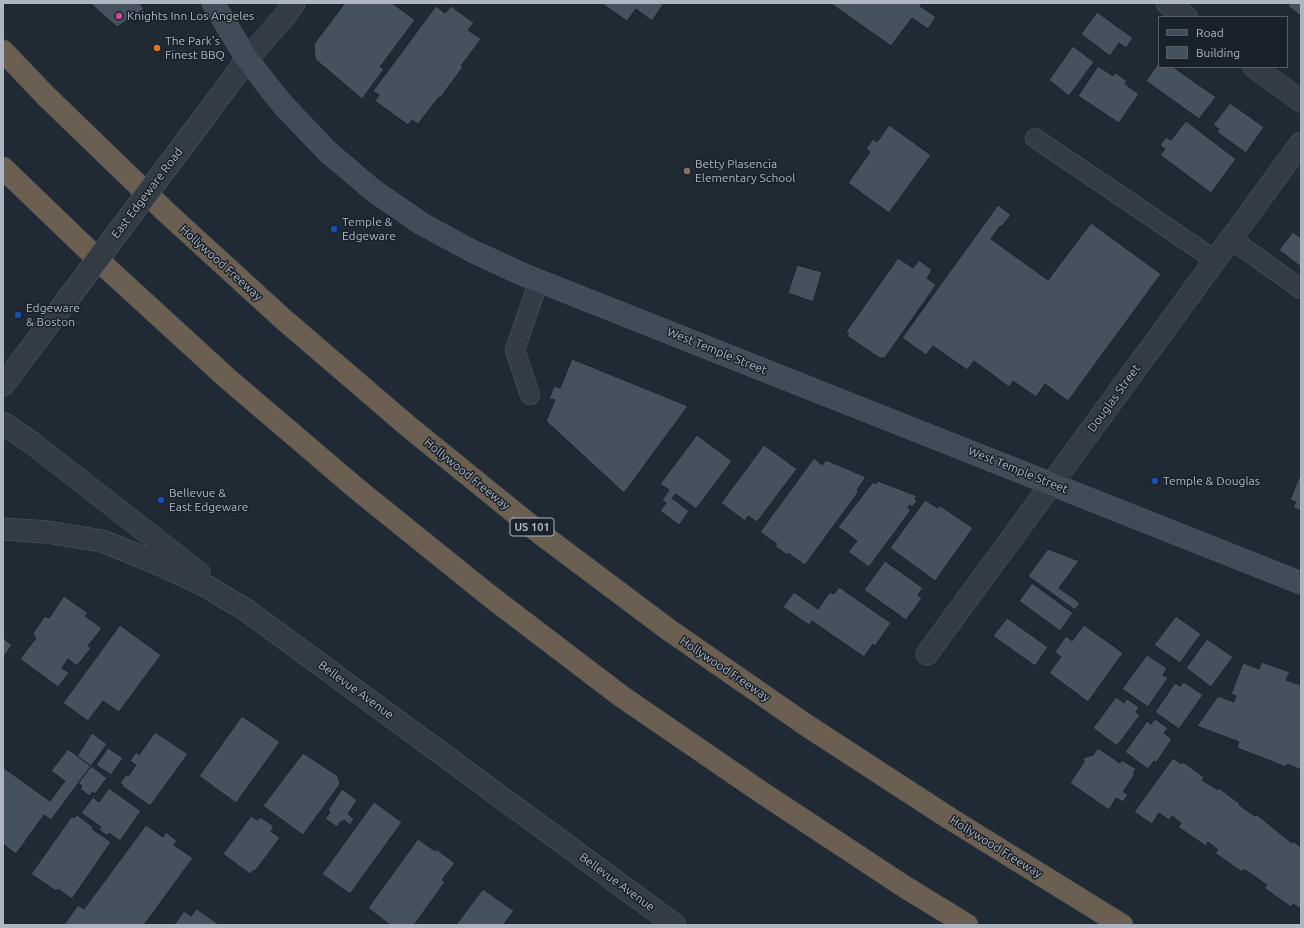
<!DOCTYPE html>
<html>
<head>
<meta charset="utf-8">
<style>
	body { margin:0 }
	#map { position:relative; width:1304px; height:928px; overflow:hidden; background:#202a34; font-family:Ubuntu,sans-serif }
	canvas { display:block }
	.frame { position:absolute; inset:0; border:4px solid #aeb6c2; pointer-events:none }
	.legend { position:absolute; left:1158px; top:16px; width:130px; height:52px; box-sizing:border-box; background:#19212a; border:1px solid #555d67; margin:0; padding:5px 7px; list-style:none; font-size:12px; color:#aeb6c2 }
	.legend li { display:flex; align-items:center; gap:8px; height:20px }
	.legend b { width:20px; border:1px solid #555d67 }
</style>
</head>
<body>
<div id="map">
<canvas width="1304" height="928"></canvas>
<div class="frame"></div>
<ul class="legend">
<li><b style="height:5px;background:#424b58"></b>Road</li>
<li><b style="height:11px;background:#46515e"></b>Building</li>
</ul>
</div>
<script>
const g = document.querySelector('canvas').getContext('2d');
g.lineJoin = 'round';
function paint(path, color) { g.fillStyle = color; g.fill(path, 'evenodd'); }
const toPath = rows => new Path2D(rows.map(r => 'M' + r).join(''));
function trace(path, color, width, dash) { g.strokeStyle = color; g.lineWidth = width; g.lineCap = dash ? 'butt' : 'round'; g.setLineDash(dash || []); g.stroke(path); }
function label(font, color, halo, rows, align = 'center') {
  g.font = font + ' Ubuntu,sans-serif'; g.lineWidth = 3; g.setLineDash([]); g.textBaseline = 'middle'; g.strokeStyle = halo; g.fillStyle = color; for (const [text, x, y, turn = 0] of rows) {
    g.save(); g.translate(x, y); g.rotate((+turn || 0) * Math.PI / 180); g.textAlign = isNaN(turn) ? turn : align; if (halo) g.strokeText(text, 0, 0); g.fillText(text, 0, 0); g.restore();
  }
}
const building = toPath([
	[90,3,140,3,144,9,117,27,90,3],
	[345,3,392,3,415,20,380,67,384,69,362,99,315,59,314,44,345,3],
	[601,3,664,3,652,21,636,9,627,21,601,3],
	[830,3,922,3,920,6,936,17,928,29,912,18,891,46,830,3],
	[1290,3,1301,3,1301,16,1288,6,1290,3],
	[436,6,445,13,451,6,474,23,468,30,481,39,461,66,463,67,440,98,439,97,418,124,412,120,408,125,375,101,379,95,373,91,436,6],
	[1097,12,1133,38,1126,48,1119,43,1110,56,1081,34,1097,12],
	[1073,46,1094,62,1069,96,1049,80,1073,46],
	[1159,62,1159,67,1173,67,1216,97,1199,119,1146,81,1159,62],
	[1098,66,1113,76,1116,73,1127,81,1125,84,1139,94,1119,123,1078,96,1098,66],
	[1230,103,1264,127,1246,153,1217,132,1219,129,1213,125,1230,103],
	[1186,121,1236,159,1211,193,1160,155,1165,149,1160,145,1166,137,1171,140,1186,121],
	[889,125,931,155,889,213,848,183,870,152,866,149,873,139,877,142,889,125],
	[998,205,1011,215,1001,227,1000,226,991,239,1048,280,1091,223,1161,274,1068,401,1045,384,1036,397,1013,381,1009,387,974,361,967,370,933,346,926,355,902,338,998,205],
	[1293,232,1299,237,1301,234,1301,267,1279,250,1293,232],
	[898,258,913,268,919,260,932,270,927,278,936,285,884,359,882,357,881,359,847,336,849,334,846,332,898,258],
	[797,265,822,272,813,302,788,293,797,265],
	[572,359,688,406,624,493,546,421,555,400,549,399,554,386,560,388,572,359],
	[697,435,732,461,696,509,676,494,672,498,689,511,679,525,660,511,666,503,662,500,669,490,660,484,697,435],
	[764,445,797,469,757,522,748,516,745,521,721,503,764,445],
	[814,458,822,465,826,460,866,477,857,490,859,491,805,565,788,553,787,555,775,546,777,544,760,532,814,458],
	[1301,473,1301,511,1293,507,1296,502,1290,500,1301,473],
	[878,481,917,496,915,499,917,501,912,507,910,505,908,508,911,510,869,567,848,552,857,541,838,527,873,482,876,484,878,481],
	[925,500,938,508,939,505,973,528,935,581,890,548,925,500],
	[1048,549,1079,561,1059,588,1080,603,1075,610,1028,576,1048,549],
	[885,561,923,588,918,595,922,598,906,620,864,590,885,561],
	[1032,583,1073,613,1060,631,1019,601,1032,583],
	[839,587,891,623,875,646,873,644,864,657,812,621,809,625,783,607,794,592,818,609,830,592,834,594,839,587],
	[64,596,88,613,85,616,102,628,88,646,91,648,77,666,68,659,62,668,69,673,58,687,20,659,36,638,33,633,45,616,49,618,64,596],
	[1176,616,1201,634,1180,663,1154,645,1176,616],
	[1007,618,1048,647,1035,666,993,636,1007,618],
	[120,625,161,655,119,712,103,701,88,721,63,703,120,625],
	[1084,625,1123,653,1088,702,1049,673,1061,657,1055,652,1066,636,1072,641,1084,625],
	[3,638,12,645,3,658,3,638],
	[1207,639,1233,657,1211,687,1186,668,1207,639],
	[1147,655,1167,668,1163,675,1168,678,1148,707,1122,689,1147,655],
	[1262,662,1290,672,1286,680,1301,685,1301,770,1287,764,1286,767,1237,748,1239,742,1197,726,1218,696,1234,702,1236,696,1231,694,1243,663,1259,669,1262,662],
	[1184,682,1203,695,1179,729,1155,712,1175,683,1180,686,1184,682],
	[1116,697,1124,703,1127,699,1139,707,1136,712,1140,715,1117,746,1093,728,1116,697],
	[242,716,280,742,236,803,199,776,242,716],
	[1155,719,1168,728,1164,733,1172,739,1156,763,1154,761,1148,769,1125,752,1147,721,1151,724,1155,719],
	[155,732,188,754,150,806,122,786,123,785,120,783,126,775,128,776,136,765,130,761,136,752,139,755,155,732],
	[92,733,107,744,91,766,77,756,92,733],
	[108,748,123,758,111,775,96,765,108,748],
	[1098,748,1120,763,1122,760,1136,769,1133,773,1135,774,1123,792,1128,794,1123,802,1116,798,1109,810,1070,783,1084,762,1083,758,1093,755,1098,748],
	[68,749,91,766,51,820,44,815,16,854,3,844,3,769,4,768,50,801,65,781,51,771,68,749],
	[303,753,338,776,340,784,303,835,263,806,303,753],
	[1173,758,1181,764,1183,762,1204,777,1202,780,1218,790,1219,788,1240,804,1239,805,1255,816,1256,814,1292,843,1293,841,1301,847,1301,909,1293,904,1291,907,1264,888,1267,885,1244,869,1242,872,1215,853,1218,850,1208,842,1206,846,1178,827,1181,823,1172,816,1169,820,1159,813,1152,824,1134,812,1173,758],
	[91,766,107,778,95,794,92,792,90,796,80,789,82,786,78,783,91,766],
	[109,788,141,811,120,841,109,833,107,835,99,830,101,827,81,813,93,797,99,802,109,788],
	[342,789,357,800,348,814,354,819,350,825,344,820,342,822,341,821,337,827,325,819,330,812,328,810,342,789],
	[374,802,402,822,350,894,322,874,374,802],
	[77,815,93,827,92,829,111,842,72,899,58,889,56,891,31,874,72,816,74,818,77,815],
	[251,816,258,820,260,817,274,826,271,831,280,838,255,871,254,870,250,874,223,854,251,816],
	[146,825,163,837,166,832,177,841,174,845,193,858,144,925,64,925,78,905,84,909,146,825],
	[418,839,435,851,436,849,455,863,442,880,445,882,414,925,390,925,368,908,418,839],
	[483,889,514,911,503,925,456,925,483,889],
	[197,908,198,910,220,925,174,925,184,911,191,916,197,908]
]);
paint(building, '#46515e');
trace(building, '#1b232c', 1);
const service = toPath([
	[1035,138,1215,260],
	[1231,239,1301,289],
	[530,395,515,350,539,280]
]);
const minor = toPath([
	[1167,3,1186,17],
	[1254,67,1301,101],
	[209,111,247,59],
	[3,385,37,340],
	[927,654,1301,143]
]);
const tertiary = toPath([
	[247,59,284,17,294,3],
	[3,423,32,443,199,573],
	[3,529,47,532,102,541,159,564,204,585,246,610,675,925]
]);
const secondary = toPath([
	[213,3,247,59,275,95,284,106,328,152,374,191,422,224,472,251,524,275,1301,583]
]);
const motorway = toPath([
	[3,51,46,96,166,212,282,318,409,427,541,534,669,630,806,725,949,818,1122,925],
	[3,168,110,271,228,379,357,489,491,597,621,696,761,792,905,887,967,925]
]);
trace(service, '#515963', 20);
trace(minor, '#515963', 23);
trace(tertiary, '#515963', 23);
trace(secondary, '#515963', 23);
trace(motorway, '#3e4650', 23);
trace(service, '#333c45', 19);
trace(minor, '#333c45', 22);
trace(tertiary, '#333c45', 22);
trace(secondary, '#424b58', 22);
trace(motorway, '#6b5f51', 22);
const minorBridge = toPath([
	[37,340,209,111]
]);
trace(minorBridge, '#515963', 23, []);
trace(minorBridge, '#333c45', 22);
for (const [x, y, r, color] of [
	[119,16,4,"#d1479c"],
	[157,48,4,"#e8710a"],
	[687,171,4,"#8d6e63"],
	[334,229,4,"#1a4fb4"],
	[18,315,4,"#1a4fb4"],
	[1155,481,4,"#1a4fb4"],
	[161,500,4,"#1a4fb4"]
]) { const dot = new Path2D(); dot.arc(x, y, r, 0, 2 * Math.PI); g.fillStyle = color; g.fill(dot); trace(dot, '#19212a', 1.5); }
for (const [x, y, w] of [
	[532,527,44]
]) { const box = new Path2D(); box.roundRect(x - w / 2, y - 9, w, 18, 3); g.fillStyle = '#19212a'; g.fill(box); trace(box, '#aeb6c2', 1); }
label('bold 11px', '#aeb6c2', null, [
	["US 101",532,527]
]);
label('12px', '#aeb6c2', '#19212a', [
	["Knights Inn Los Angeles",127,16],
	["The Park's",165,41],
	["Finest BBQ",165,55],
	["Betty Plasencia",695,164],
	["Elementary School",695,178],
	["Temple &",342,222],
	["Edgeware",342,236],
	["Edgeware",26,308],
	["& Boston",26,322],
	["Temple & Douglas",1163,481],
	["Bellevue &",169,493],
	["East Edgeware",169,507]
], 'left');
label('12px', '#aeb6c2', '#19212a', [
	["East Edgeware Road",147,193,-53],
	["Hollywood Freeway",221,263,42],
	["West Temple Street",717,351,22],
	["Douglas Street",1114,398,-54],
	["West Temple Street",1018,470,22],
	["Hollywood Freeway",467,474,39],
	["Hollywood Freeway",725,669,34],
	["Bellevue Avenue",356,690,36],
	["Hollywood Freeway",996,847,32],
	["Bellevue Avenue",617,882,36]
]);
</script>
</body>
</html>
